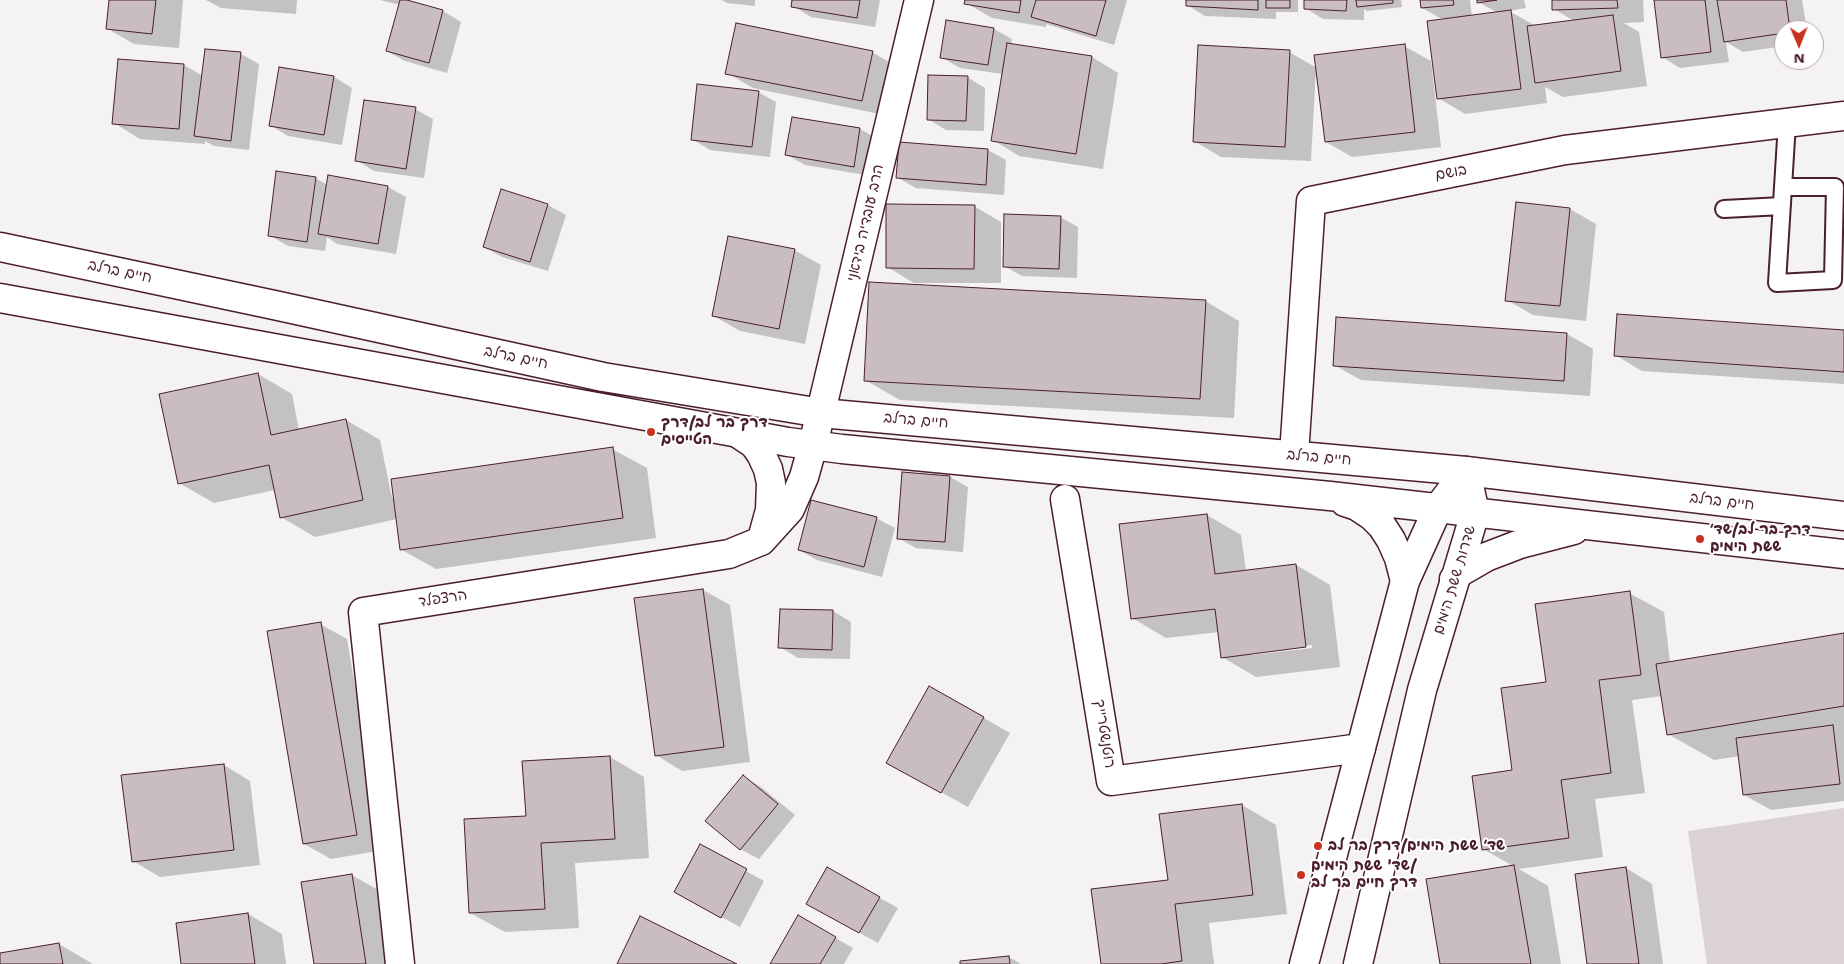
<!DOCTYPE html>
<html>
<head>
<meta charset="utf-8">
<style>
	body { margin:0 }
	#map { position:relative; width:1844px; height:964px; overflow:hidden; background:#f4f2f2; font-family:"Shantell Sans",sans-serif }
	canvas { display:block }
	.north { position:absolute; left:1774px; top:20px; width:50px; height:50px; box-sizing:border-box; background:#fff; border:1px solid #b7a5aa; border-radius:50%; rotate:179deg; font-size:14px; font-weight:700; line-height:20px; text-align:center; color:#4a1f2b }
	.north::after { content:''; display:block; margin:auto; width:18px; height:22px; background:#c8321e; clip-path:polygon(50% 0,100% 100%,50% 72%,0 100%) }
</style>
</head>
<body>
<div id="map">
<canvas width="1844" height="964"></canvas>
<div class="north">N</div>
</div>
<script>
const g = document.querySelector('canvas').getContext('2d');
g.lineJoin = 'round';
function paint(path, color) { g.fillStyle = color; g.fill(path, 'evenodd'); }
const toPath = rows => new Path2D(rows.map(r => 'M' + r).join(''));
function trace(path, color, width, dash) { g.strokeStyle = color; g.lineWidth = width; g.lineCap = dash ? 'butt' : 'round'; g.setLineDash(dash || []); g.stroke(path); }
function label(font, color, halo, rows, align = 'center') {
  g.font = font + ' "Shantell Sans","Playpen Sans Hebrew",sans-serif'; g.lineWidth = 4; g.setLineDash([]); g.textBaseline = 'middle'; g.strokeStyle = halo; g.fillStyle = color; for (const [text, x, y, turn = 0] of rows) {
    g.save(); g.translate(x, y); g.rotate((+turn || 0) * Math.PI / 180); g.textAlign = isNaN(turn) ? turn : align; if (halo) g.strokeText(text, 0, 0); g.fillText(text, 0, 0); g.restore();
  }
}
paint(toPath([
	[1844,808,1844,964,1707,964,1688,831]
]), '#dbd2d5');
paint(toPath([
	[110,0,183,0,179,48,134,44,108,29],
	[206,0,297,0,296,14,221,8],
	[380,0,408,0,408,1,443,11,461,22,447,73,405,61,387,51,400,5],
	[722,0,755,0,755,6,727,3],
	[794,0,880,0,875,27,811,17,793,6],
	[966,0,1127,0,1114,45,1046,24,1046,27,992,18,966,3],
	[1187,0,1298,0,1298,12,1276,12,1276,19,1205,16,1187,5],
	[1306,0,1401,0,1402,7,1367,11,1364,9,1364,20,1323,19,1305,8],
	[1421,0,1470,0,1472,17,1498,13,1478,2,1478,0,1524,0,1526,8,1509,11,1536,26,1574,21,1554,9,1553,0,1643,0,1644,22,1624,23,1639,32,1647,86,1563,97,1545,87,1547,103,1465,114,1438,98,1446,18,1440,18,1422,8],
	[1655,0,1802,0,1807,30,1784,30,1784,46,1743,52,1726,42,1729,62,1680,68,1662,57],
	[994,29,1012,39,1011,45,1092,57,1118,73,1103,169,1019,156,993,140,1003,74,960,68,941,57],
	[1404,46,1431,61,1441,147,1352,157,1326,142,1317,69,1316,69,1311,161,1221,157,1194,141,1289,52,1317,68],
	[206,50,241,54,259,64,249,150,214,146,205,141,205,144,140,139,114,123,184,65,203,76],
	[872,52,899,68,889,116,753,88,727,73],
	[334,77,352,88,342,145,288,136,270,125],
	[967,77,985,88,984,131,946,130,928,119],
	[758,92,776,102,770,157,710,150,692,139],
	[415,109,433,119,424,178,374,171,356,160],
	[860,129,878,139,872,176,805,165,787,155],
	[900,144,988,150,1006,160,1004,195,916,188,898,178],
	[330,176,388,187,406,197,396,254,337,244,327,237,325,251,288,246,269,235,315,178,328,185],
	[502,191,548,205,566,215,548,271,502,257,484,247],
	[974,206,1001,222,1001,283,914,283,887,267],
	[1570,209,1596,224,1586,321,1533,315,1507,300],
	[1060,217,1078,227,1077,278,1022,276,1004,266],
	[794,250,821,265,805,344,740,331,714,316],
	[1205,301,1239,321,1234,418,900,400,865,380],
	[1844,331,1844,384,1642,371,1615,355],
	[1567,334,1593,349,1590,396,1361,380,1334,365],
	[258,374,292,394,299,430,346,420,380,440,392,498,612,449,647,468,656,538,436,569,402,550,397,519,315,537,281,517,275,490,214,503,179,483],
	[903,473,950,477,968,487,963,552,916,548,898,538],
	[1207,515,1241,535,1246,571,1296,565,1330,585,1340,667,1256,677,1222,657,1219,632,1166,638,1132,618],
	[1312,645,1312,648,1252,655,1252,653],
	[876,518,895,528,882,577,817,560,799,550],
	[703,590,730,605,750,762,682,771,656,755],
	[1629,593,1664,612,1670,662,1844,634,1844,801,1771,810,1744,795,1740,756,1714,760,1668,734,1662,696,1632,700,1645,793,1595,799,1603,857,1519,869,1548,886,1561,964,1441,964,1513,866,1483,849,1548,683],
	[833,611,851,622,850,659,798,658,780,647],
	[320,624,347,639,383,850,331,859,304,844],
	[930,687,1010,733,968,807,914,777],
	[610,757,644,777,649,858,575,863,579,928,505,932,470,913,527,817],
	[224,765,250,781,260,865,160,877,133,861],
	[743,776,761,787,795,815,759,859,740,849],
	[1242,805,1276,825,1287,914,1209,923,1214,964,1102,964,1169,881],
	[700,846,764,881,740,927,694,902],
	[1626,868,1652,884,1663,964,1588,964],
	[827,869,898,908,878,943,825,914],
	[352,875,378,890,390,964,315,964],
	[248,914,282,934,286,964,182,964],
	[799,917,853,948,844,964,772,964],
	[59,944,93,964,0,964,0,954],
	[1009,957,1021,964,961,964,961,962]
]), '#0003');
const building = toPath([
	[109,0,156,0,152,34,106,29,109,0],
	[400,0,407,0,443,10,429,63,386,51,400,0],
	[792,0,860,0,857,18,791,7,792,0],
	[965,0,1021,0,1019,13,964,4,965,0],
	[1036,0,1106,0,1096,36,1031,17,1036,0],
	[1186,0,1258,0,1258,10,1186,6,1186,0],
	[1266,0,1290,0,1290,8,1266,8,1266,0],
	[1304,0,1347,0,1346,11,1304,9,1304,0],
	[1356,0,1393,0,1393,3,1357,7,1356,0],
	[1420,0,1453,0,1454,5,1421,8,1420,0],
	[1477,0,1497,0,1477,3,1477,0],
	[1552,0,1617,0,1618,8,1552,10,1552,0],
	[1654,0,1705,0,1711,52,1661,58,1654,0],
	[1717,0,1786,0,1790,30,1784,30,1784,33,1724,42,1717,0],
	[1511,10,1521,89,1437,99,1427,21,1511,10],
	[1613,15,1621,71,1535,83,1527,26,1613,15],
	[946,20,994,28,988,65,940,58,946,20],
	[736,23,873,51,862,101,725,74,736,23],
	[1007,43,1092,56,1076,154,991,141,1007,43],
	[1405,44,1415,132,1325,142,1314,55,1405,44],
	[1198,45,1290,50,1285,147,1193,142,1198,45],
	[205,49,241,52,231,141,194,136,205,49],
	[118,59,184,64,179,129,112,124,118,59],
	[279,67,334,76,324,135,269,126,279,67],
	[928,75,968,76,966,121,927,120,928,75],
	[697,84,759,91,752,147,691,140,697,84],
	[364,100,416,107,406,169,355,161,364,100],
	[792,117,860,128,854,167,785,155,792,117],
	[899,142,988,149,986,185,896,178,899,142],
	[276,171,316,177,307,242,268,236,276,171],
	[328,175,388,186,378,244,318,234,328,175],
	[501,189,548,204,530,262,483,247,501,189],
	[1516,202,1570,208,1560,306,1505,301,1516,202],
	[886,204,975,205,974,269,886,268,886,204],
	[1004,214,1061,216,1059,269,1003,267,1004,214],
	[728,236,795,249,779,329,712,316,728,236],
	[869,282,1206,300,1200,399,864,381,869,282],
	[1617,314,1844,330,1844,372,1614,356,1617,314],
	[1336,317,1567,333,1564,381,1333,366,1336,317],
	[258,373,271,435,346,419,363,500,280,518,269,465,178,484,159,394,258,373],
	[613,447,623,518,400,550,391,479,613,447],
	[902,472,950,476,945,542,897,539,902,472],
	[811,500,877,517,864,567,798,550,811,500],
	[1207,514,1215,574,1296,564,1306,647,1221,658,1215,609,1131,619,1119,524,1207,514],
	[703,589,724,747,655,756,634,598,703,589],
	[1630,591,1641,675,1599,680,1611,773,1561,780,1569,838,1482,850,1472,776,1512,770,1501,688,1546,682,1535,604,1630,591],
	[780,609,833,610,832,650,778,648,780,609],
	[321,622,357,835,303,844,267,631,321,622],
	[1844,633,1844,706,1667,735,1656,664,1844,633],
	[929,686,984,717,941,793,886,763,929,686],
	[1833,725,1840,784,1743,795,1736,738,1833,725],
	[610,756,615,839,541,843,545,909,469,913,464,819,526,816,522,761,610,756],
	[224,764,234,850,132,862,121,775,224,764],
	[743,775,778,804,740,850,705,821,743,775],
	[1242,804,1253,895,1175,904,1182,961,1161,964,1101,964,1091,889,1168,880,1159,814,1242,804],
	[700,844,747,869,721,918,674,892,700,844],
	[1514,865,1531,964,1440,964,1426,879,1514,865],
	[827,867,880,897,859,933,806,904,827,867],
	[1626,867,1639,964,1587,964,1575,874,1626,867],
	[352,874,366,964,314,964,301,882,352,874],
	[248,913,255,964,181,964,176,923,248,913],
	[798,915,836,937,820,964,770,964,798,915],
	[640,916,737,964,617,964,640,916],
	[59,943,63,964,0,964,0,953,59,943],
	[1009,956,1010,964,960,964,960,961,1009,956]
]);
paint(building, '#cabdc1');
trace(building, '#4a1f2b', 1);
const lane = toPath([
	[1783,187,1835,187,1833,280,1777,283,1787,123],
	[1724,209,1782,206]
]);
const street = toPath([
	[739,434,754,444,761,454,768,469,771,483,770,510,762,539],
	[1294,455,1311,201,1565,150,1844,116],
	[1065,499,1111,781,1361,748],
	[400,964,363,612,729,554,761,541,790,509,804,477,813,445,919,0]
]);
const secondary = toPath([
	[1304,964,1405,581,1438,508,1466,471],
	[1358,964,1422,690,1475,513,1466,471]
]);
const primary = toPath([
	[0,247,274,305,603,377,821,413,1466,471,1844,516],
	[0,298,788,442,842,449,1330,496,1844,554],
	[1345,502,1357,506,1372,516,1382,526,1391,540,1399,558,1405,581],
	[1454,579,1460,572,1486,557,1520,544,1574,530]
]);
trace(lane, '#4a1f2b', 20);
trace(street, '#4a1f2b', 31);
trace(secondary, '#4a1f2b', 31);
trace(primary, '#4a1f2b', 31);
trace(lane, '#fff', 16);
trace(street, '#fff', 28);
trace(secondary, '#fff', 28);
trace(primary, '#fff', 28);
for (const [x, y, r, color] of [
	[651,432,5,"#c8321e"],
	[1700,539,5,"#c8321e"],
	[1318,846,5,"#c8321e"],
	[1301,875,5,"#c8321e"]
]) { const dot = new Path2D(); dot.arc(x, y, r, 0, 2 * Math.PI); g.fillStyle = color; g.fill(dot); trace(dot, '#fff', 2); }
label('15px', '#4a1f2b', '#fff', [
	["בושם",1451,173,-11],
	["הרב עובדיה בידאני",866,223,-77],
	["חיים ברלב",120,272,12],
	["חיים ברלב",516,358,12],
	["חיים ברלב",916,421,5],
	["חיים ברלב",1319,458,5],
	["חיים ברלב",1722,502,7],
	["שדרות ששת הימים",1455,580,-73],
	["הרצפלד",443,599,-9],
	["רוטנשטרייך",1104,734,81]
]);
label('bold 15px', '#4a1f2b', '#fff', [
	["דרך בר לב/דרך",661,423],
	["הטייסים",661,440],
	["דרך בר לב/שד׳",1710,530],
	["ששת הימים",1710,547],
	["שד׳ ששת הימים/דרך בר לב",1328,846],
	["שד' ששת הימים/",1311,866],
	["דרך חיים בר לב",1311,883]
], 'left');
</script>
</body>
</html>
